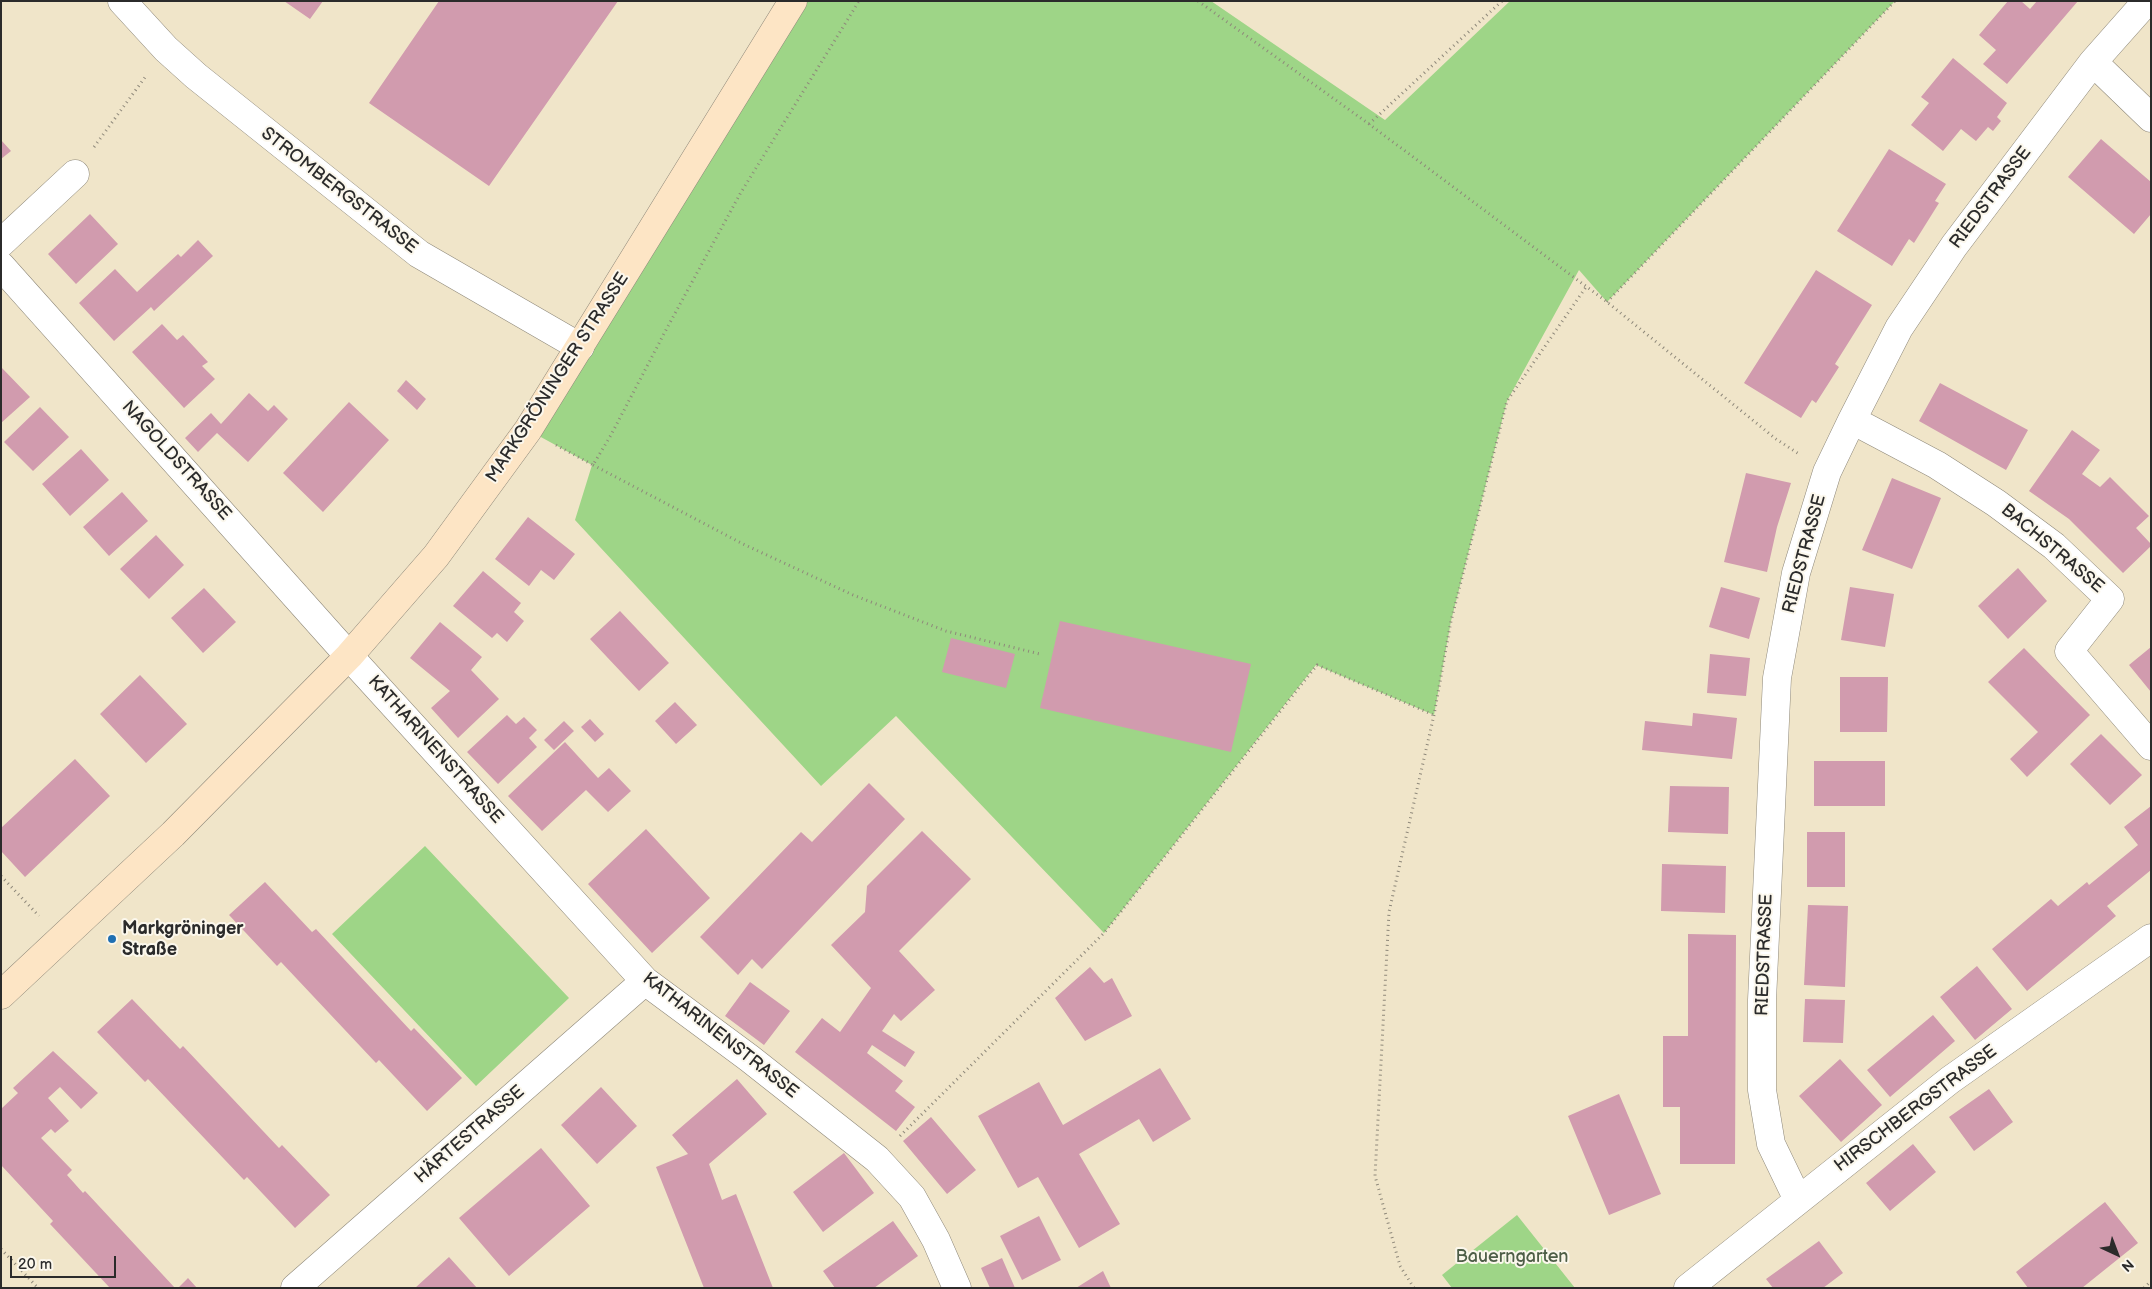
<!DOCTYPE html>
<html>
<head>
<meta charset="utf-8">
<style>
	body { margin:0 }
	#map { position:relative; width:2152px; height:1289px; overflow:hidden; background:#f0e5c9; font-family:"Balsamiq Sans",sans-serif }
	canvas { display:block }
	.frame { position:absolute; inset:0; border:2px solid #2b2b2b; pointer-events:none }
	.north { position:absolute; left:2092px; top:1229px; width:50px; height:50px; -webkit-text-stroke:4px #fbf7ec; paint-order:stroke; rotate:137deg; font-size:14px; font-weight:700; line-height:20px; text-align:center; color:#2b2b2b }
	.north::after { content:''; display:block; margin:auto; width:18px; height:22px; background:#2b2b2b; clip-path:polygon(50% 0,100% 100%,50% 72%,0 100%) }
	.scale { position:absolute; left:10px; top:1256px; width:106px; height:22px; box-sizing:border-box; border:2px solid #2b2b2b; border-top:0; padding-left:6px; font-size:15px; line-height:18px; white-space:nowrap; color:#2b2b2b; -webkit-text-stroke:4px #fbf7ec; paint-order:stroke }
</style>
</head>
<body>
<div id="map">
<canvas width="2152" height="1289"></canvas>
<div class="frame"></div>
<div class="north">N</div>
<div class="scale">20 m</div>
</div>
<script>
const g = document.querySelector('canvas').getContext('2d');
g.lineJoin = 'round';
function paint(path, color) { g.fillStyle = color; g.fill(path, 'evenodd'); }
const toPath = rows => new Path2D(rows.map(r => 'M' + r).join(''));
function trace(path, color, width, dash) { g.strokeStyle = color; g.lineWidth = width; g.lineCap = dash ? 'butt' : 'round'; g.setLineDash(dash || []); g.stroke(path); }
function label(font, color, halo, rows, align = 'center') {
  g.font = font + ' "Balsamiq Sans",sans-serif'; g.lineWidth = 4; g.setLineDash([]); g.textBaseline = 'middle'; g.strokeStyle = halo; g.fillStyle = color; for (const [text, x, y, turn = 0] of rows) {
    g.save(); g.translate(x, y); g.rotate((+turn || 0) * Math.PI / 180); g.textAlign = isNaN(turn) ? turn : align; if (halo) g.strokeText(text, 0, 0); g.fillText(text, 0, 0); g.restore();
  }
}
paint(toPath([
	[793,1,1211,1,1385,120,1510,1,1895,1,1607,302,1579,270,1507,401,1451,621,1434,715,1316,665,1104,933,896,716,821,786,575,520,592,465,528,430],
	[425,846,569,998,476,1086,332,934],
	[1517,1215,1575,1288,1452,1288,1442,1275]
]), '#9ed587');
paint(toPath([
	[284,1,323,1,310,19],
	[439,1,618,1,489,186,369,103],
	[2008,1,2021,1,2030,9,2037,1,2078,1,2007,84,1983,64,1996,50,1979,35],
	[1953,58,2007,103,1997,117,2001,121,1993,131,1988,127,1976,141,1961,129,1943,151,1911,125,1929,103,1921,97],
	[2101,139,2151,182,2151,214,2134,234,2068,177],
	[1,140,11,151,1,159],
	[1889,149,1946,184,1935,201,1939,203,1914,243,1909,239,1892,266,1837,231],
	[90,214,118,244,76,284,48,254],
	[198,240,213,256,154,311,151,307,114,341,79,303,115,269,137,292,178,254,181,257],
	[1816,270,1872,305,1835,364,1839,367,1816,403,1812,400,1801,418,1744,383],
	[162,324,177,340,183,335,208,362,202,366,215,379,184,408,132,352],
	[1,367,30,397,1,423],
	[406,380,426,399,417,410,397,391],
	[1940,383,2028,430,2006,470,1919,421],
	[249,393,268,411,274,405,288,419,248,462,217,433,198,452,185,438,211,413,221,424],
	[349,402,389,440,323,512,283,473],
	[40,407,69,437,33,471,4,442],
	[2072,430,2100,450,2082,474,2100,487,2110,477,2149,516,2136,528,2151,544,2151,546,2123,573,2069,519,2029,491],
	[81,449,109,480,70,516,42,484],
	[1746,473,1791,483,1777,527,1767,572,1724,562],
	[1892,478,1941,498,1912,569,1862,550],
	[122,492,148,521,109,556,83,527],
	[528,517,575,554,554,580,541,570,529,586,495,559],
	[156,535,184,565,149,599,120,569],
	[2018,568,2047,601,2008,639,1978,606],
	[483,571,521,603,514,612,524,621,507,642,497,633,492,638,453,606],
	[1721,587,1760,598,1749,639,1709,627],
	[1850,587,1894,594,1885,647,1841,640],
	[204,588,236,622,203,653,171,618],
	[620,611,669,663,639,691,590,639],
	[1060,621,1251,664,1231,752,1040,708],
	[440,622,482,657,471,670,499,699,458,738,431,708,450,691,410,658],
	[951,638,1015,654,1006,688,942,672],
	[2151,647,2151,692,2129,665],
	[2024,648,2090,715,2027,777,2010,759,2038,732,1988,682],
	[1710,654,1750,658,1746,696,1707,693],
	[140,675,187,724,146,763,100,714],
	[1840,677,1888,677,1887,732,1840,732],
	[675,702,697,725,676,744,655,721],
	[1693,713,1737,718,1732,759,1642,750,1645,721,1692,726],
	[507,715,516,724,524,717,537,730,529,738,537,747,498,784,467,752],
	[590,719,604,734,595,742,581,727],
	[564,721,574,731,554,750,544,740],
	[2101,734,2142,775,2110,805,2070,764],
	[565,742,598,778,609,768,631,791,608,812,586,790,542,831,508,796],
	[75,759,110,796,25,877,1,851,1,828],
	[1814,761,1885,761,1885,806,1814,806],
	[869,783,905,819,762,969,752,959,738,975,700,937,801,832,812,842],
	[1670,786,1729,787,1728,834,1668,832],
	[2151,806,2151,870,2107,906,2116,916,2027,991,1992,949,2051,899,2058,906,2087,882,2089,885,2138,845,2124,827],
	[646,829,710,898,652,953,588,884],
	[922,831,971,879,899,951,935,990,901,1021,894,1014,882,1031,915,1052,905,1067,872,1045,867,1053,903,1081,895,1091,915,1107,896,1131,795,1052,822,1018,840,1032,871,988,831,945,865,912,867,886],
	[1807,832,1845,832,1845,887,1807,887],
	[1662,864,1726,866,1725,913,1661,911],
	[265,882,312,932,316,929,411,1031,414,1028,462,1078,427,1111,379,1060,376,1063,281,962,277,966,229,915],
	[1808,905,1848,906,1845,987,1804,985],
	[1688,934,1736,935,1735,1164,1680,1164,1680,1107,1663,1107,1663,1036,1688,1036],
	[1977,966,2012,1009,1975,1040,1940,997],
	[1090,967,1104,983,1112,978,1132,1016,1085,1041,1055,998],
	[750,982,790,1011,764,1045,725,1016],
	[132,999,180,1049,183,1046,279,1148,282,1145,330,1195,295,1228,247,1177,244,1180,148,1079,145,1082,97,1032],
	[1805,999,1845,1000,1843,1043,1803,1042],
	[1933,1015,1955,1041,1890,1097,1867,1070],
	[53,1051,98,1093,81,1109,60,1087,48,1098,69,1121,55,1133,51,1129,41,1138,72,1170,67,1175,83,1193,85,1191,175,1288,110,1288,50,1224,53,1221,1,1165,1,1109,18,1093,13,1088],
	[1840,1059,1882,1105,1841,1142,1799,1096],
	[1160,1068,1191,1119,1153,1142,1139,1119,1079,1154,1120,1224,1079,1248,1038,1177,1018,1188,978,1116,1039,1082,1063,1125],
	[737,1079,767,1114,709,1164,722,1200,736,1194,773,1288,704,1288,656,1167,688,1154,672,1135],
	[601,1087,637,1126,597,1164,561,1125],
	[1989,1089,2013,1122,1974,1151,1949,1117],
	[1619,1094,1661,1194,1609,1215,1568,1116],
	[931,1117,976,1170,947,1194,903,1141],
	[1913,1144,1936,1172,1890,1211,1866,1183],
	[541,1148,590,1206,509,1276,459,1218],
	[844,1153,874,1193,823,1232,793,1192],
	[2105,1202,2138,1243,2082,1288,2028,1288,2016,1272],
	[1039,1216,1061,1260,1022,1280,1000,1236],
	[893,1221,918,1256,874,1288,835,1288,823,1271],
	[1819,1241,1843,1273,1823,1288,1773,1288,1766,1279],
	[449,1257,477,1288,415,1288],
	[1002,1258,1015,1288,990,1288,981,1268],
	[1103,1271,1111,1288,1076,1288],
	[188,1278,197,1288,178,1288]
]), '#d19bae');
const minor = toPath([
	[122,1,166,49,196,76,419,254,580,347],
	[2093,62,2151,118],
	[1,243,75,174],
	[1,266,349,656,645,981,749,1058,877,1159,912,1197,936,1240,957,1288],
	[1852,420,1937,465,1996,503,2054,546,2110,599,2069,651,2151,746],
	[1798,1200,1771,1144,1762,1090,1762,1000,1777,678,1796,573,1827,472,1852,420,1899,328,1954,246,2093,62,2147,1],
	[295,1288,645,981],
	[1688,1288,1950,1080,2151,938]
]);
const secondary = toPath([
	[1,995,173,834,349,656,436,556,528,430,793,1]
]);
trace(minor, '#8e887a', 29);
trace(secondary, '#8e887a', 29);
trace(toPath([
	[1198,1,1369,124,1607,302,1776,439,1799,454],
	[1369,124,1502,1],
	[94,147,146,76],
	[1607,302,1895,1],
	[556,445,593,465,611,435,667,328,740,194,859,1],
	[593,465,743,544,853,595,946,631,1040,654],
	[1,876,39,916],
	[900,1136,1104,933,1317,665,1434,715],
	[1,1249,38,1288],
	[1414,1288,1400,1266,1375,1176,1389,912,1434,715,1451,621,1507,401,1586,287],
	[2144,1288,2151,1281]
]), '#8e887a', 3, [1, 4]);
trace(minor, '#fff', 28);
trace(secondary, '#fde5c5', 28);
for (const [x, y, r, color] of [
	[112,939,5,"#1f6fb2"]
]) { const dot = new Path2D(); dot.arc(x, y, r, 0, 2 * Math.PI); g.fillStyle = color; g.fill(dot); trace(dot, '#fbf7ec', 2); }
label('18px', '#2b2b2b', '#fbf7ec', [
	["STROMBERGSTRASSE",339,191,38],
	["RIEDSTRASSE",1991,198,-53],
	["MARKGRÖNINGER STRASSE",558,378,-57],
	["NAGOLDSTRASSE",176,461,48],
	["BACHSTRASSE",2052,549,40],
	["RIEDSTRASSE",1805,554,-75],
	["KATHARINENSTRASSE",435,750,48],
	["RIEDSTRASSE",1765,955,-88],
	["KATHARINENSTRASSE",720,1036,38],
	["HIRSCHBERGSTRASSE",1916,1109,-37],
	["HÄRTESTRASSE",470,1135,-41]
]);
label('bold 18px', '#2b2b2b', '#fbf7ec', [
	["Markgröninger",122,929],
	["Straße",122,950]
], 'left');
label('18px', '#4e5e47', '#fbf7ec', [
	["Bauerngarten",1512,1257]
]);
</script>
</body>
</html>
